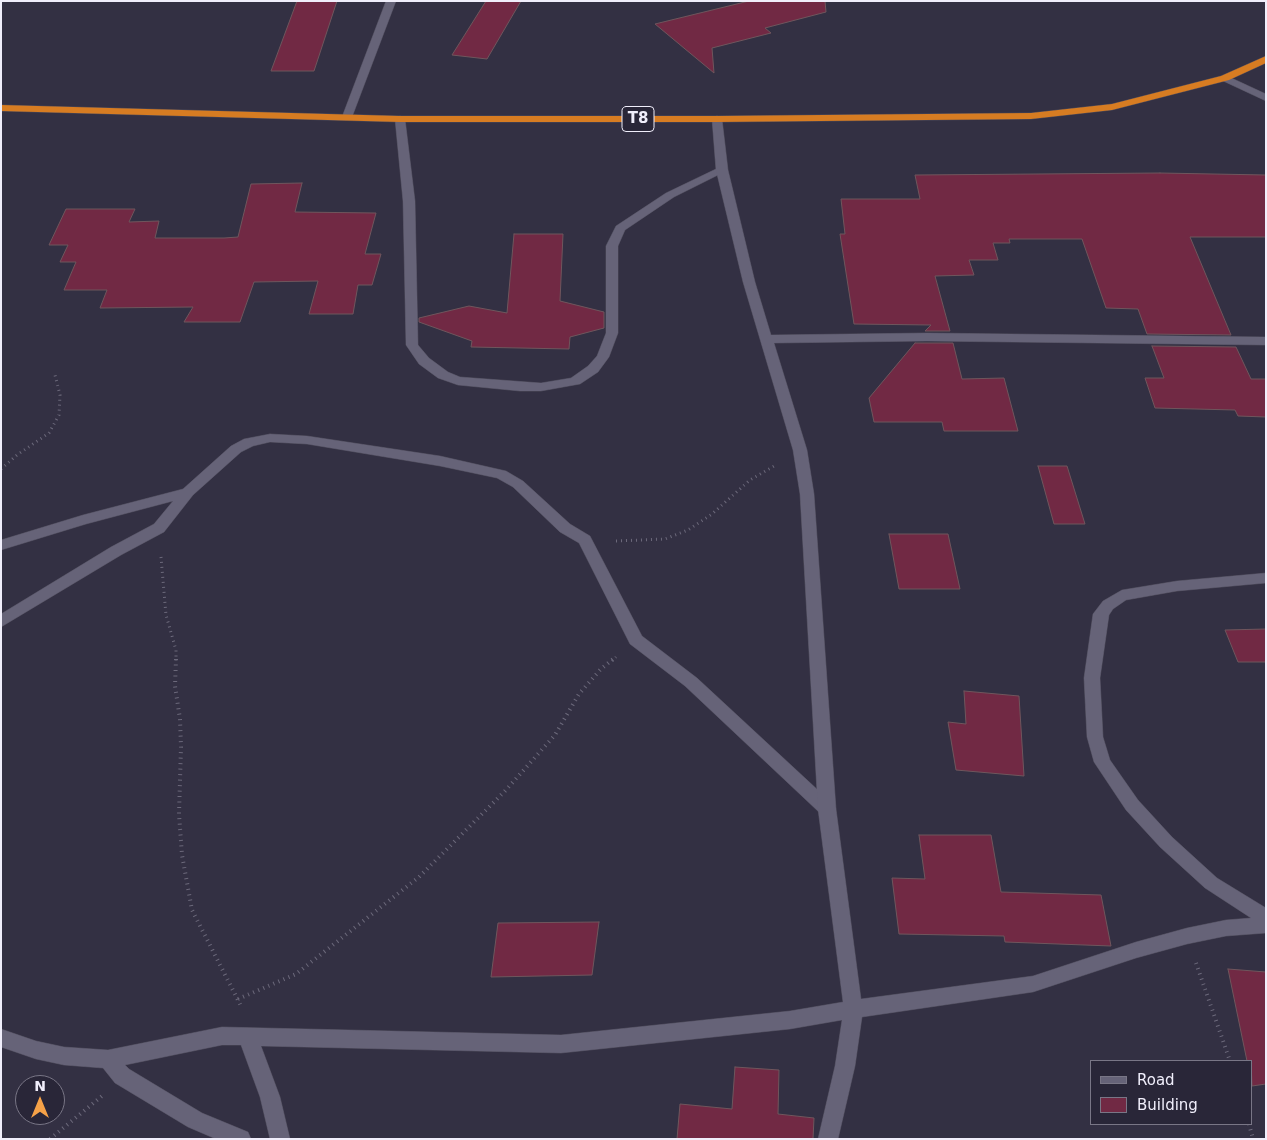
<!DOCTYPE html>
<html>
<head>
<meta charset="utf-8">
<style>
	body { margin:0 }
	#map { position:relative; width:1267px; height:1140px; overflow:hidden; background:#333043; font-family:"DejaVu Sans",sans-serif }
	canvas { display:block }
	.frame { position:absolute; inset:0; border:2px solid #f0eefb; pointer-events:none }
	.legend { position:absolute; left:1090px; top:1060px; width:162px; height:65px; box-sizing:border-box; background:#292638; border:1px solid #797686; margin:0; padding:6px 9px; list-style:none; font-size:15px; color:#f0eefb }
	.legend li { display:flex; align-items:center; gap:10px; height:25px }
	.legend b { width:25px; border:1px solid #797686 }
	.north { position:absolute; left:15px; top:1075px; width:50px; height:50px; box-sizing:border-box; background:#292638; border:1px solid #797686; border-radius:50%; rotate:0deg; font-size:14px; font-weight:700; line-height:20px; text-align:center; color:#f0eefb }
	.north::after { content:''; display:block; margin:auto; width:18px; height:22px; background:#f6a248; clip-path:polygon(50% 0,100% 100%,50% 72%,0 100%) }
</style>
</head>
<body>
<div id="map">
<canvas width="1267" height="1140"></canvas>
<div class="frame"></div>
<ul class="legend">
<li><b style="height:6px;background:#666378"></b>Road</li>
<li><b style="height:14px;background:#712944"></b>Building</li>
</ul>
<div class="north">N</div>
</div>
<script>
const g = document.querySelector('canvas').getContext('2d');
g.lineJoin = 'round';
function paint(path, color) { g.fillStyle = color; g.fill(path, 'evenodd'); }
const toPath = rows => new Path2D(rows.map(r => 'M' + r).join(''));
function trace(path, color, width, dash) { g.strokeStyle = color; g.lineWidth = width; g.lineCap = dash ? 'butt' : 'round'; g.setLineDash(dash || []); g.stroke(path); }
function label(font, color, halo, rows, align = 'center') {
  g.font = font + ' "DejaVu Sans",sans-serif'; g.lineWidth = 4; g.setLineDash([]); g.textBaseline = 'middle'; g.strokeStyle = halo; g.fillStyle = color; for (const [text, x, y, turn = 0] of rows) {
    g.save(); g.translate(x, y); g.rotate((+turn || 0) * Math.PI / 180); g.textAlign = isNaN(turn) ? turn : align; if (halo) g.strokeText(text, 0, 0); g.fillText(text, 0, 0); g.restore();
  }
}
const building = toPath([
	[297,1,337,1,314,71,271,71,297,1],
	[486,1,521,1,487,59,452,55,486,1],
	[749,1,825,1,826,12,765,28,771,33,712,48,714,73,655,24,749,1],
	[1160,173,1266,175,1266,237,1190,237,1231,335,1147,334,1138,309,1106,308,1082,239,1009,239,1010,243,993,243,998,260,969,260,974,275,935,276,950,331,925,331,931,325,854,324,840,234,845,234,841,199,920,199,915,175,1160,173],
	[302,183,295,212,376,213,365,254,381,254,372,285,358,285,353,314,309,314,318,281,254,282,240,322,184,322,193,307,100,308,107,290,64,290,76,262,60,262,68,245,49,245,66,209,135,209,129,222,159,221,155,238,224,238,238,237,251,184,302,183],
	[514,234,563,234,560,301,604,312,604,328,570,337,569,349,471,347,472,341,419,322,419,318,469,306,507,313,514,234],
	[915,343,953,343,962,379,1004,378,1018,431,944,431,942,422,874,422,869,398,915,343],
	[1152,346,1236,347,1251,379,1266,379,1266,417,1238,416,1235,410,1155,408,1145,378,1164,378,1152,346],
	[1038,466,1067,466,1085,524,1054,524,1038,466],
	[889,534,948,534,960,589,899,589,889,534],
	[1266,629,1266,662,1238,662,1225,630,1266,629],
	[964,691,1019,696,1024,776,956,770,948,722,966,724,964,691],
	[919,835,991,835,1001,892,1101,895,1111,946,1005,942,1004,936,899,934,892,878,925,879,919,835],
	[599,922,592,975,491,977,498,923,599,922],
	[1228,969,1266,972,1266,1084,1252,1086,1251,1061,1247,1061,1228,969],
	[735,1067,779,1070,778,1114,814,1118,813,1139,677,1139,680,1104,732,1109,735,1067]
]);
paint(building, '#712944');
trace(building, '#6f565d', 1);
const service = toPath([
	[400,116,405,119,415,201,418,345,429,358,448,372,460,377,541,383,571,378,588,366,597,356,606,333,606,246,616,226,666,193,718,168,722,167,728,170,674,197,625,230,618,246,618,333,609,357,598,372,580,384,541,391,520,391,458,385,438,378,419,364,406,345,403,201,395,119,400,116],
	[270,434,307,436,440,456,506,471,523,481,570,524,590,536,642,636,697,678,833,804,836,809,833,814,827,816,821,814,685,686,630,644,579,543,560,532,513,487,497,478,440,466,307,444,270,442,253,446,241,452,193,495,164,532,121,555,1,627,1,614,111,547,154,524,173,501,86,524,1,550,1,540,83,515,183,489,231,446,244,439,270,434]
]);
const minor = toPath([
	[386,1,396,1,352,117,347,120,343,119,342,117,386,1],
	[1225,75,1266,94,1266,101,1221,80,1220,78,1225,75],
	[717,116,722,119,728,170,755,282,771,335,927,333,1266,337,1266,345,927,341,774,343,807,450,814,494,836,809,861,999,1033,976,1136,942,1187,928,1226,920,1251,918,1205,888,1160,847,1126,810,1094,762,1087,737,1084,678,1093,614,1103,601,1122,590,1177,581,1266,573,1266,583,1177,591,1126,600,1113,609,1109,615,1100,678,1103,737,1110,760,1138,800,1172,837,1217,878,1266,908,1266,933,1226,936,1187,944,1136,958,1033,992,862,1017,855,1066,838,1139,818,1139,835,1066,842,1020,790,1029,561,1053,261,1046,280,1097,290,1139,270,1139,260,1097,241,1045,222,1045,125,1065,129,1069,202,1113,248,1132,251,1139,216,1139,188,1127,115,1083,103,1068,64,1065,36,1059,1,1047,1,1029,36,1041,64,1047,108,1050,222,1027,561,1035,790,1011,843,1002,818,809,800,494,793,450,743,282,716,170,712,119,717,116]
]);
const trunk = toPath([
	[1266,56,1266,63,1229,80,1112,110,1031,119,717,122,400,122,1,111,1,105,400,116,717,116,1031,113,1112,104,1221,76,1266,56]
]);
trace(service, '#4e4b5b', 1);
trace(minor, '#4e4b5b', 1);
trace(trunk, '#4e4b5b', 1);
trace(toPath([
	[1,469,17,455,49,433,59,415,60,395,55,375],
	[616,541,665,539,688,530,712,514,750,480,776,465],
	[161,557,166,615,176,650,176,661],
	[612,661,616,657]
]), '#6c697b', 3, [1, 4]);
trace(toPath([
	[176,659,175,686,180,719,181,747,179,814,182,855,192,910,242,1008],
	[1196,963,1230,1061],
	[238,999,296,974,419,877,505,791,555,735,579,694,600,670,613,659],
	[1249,1124,1253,1139],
	[50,1139,102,1096]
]), '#6c697b', 4, [1, 4.5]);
paint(service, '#666378');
paint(minor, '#666378');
paint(trunk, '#d77c22');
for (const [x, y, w] of [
	[638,119,32]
]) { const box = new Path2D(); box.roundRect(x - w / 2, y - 12.5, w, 25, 4); g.fillStyle = '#292638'; g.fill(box); trace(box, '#f0eefb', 1); }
label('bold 15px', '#f0eefb', null, [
	["T8",638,119]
]);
</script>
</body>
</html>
